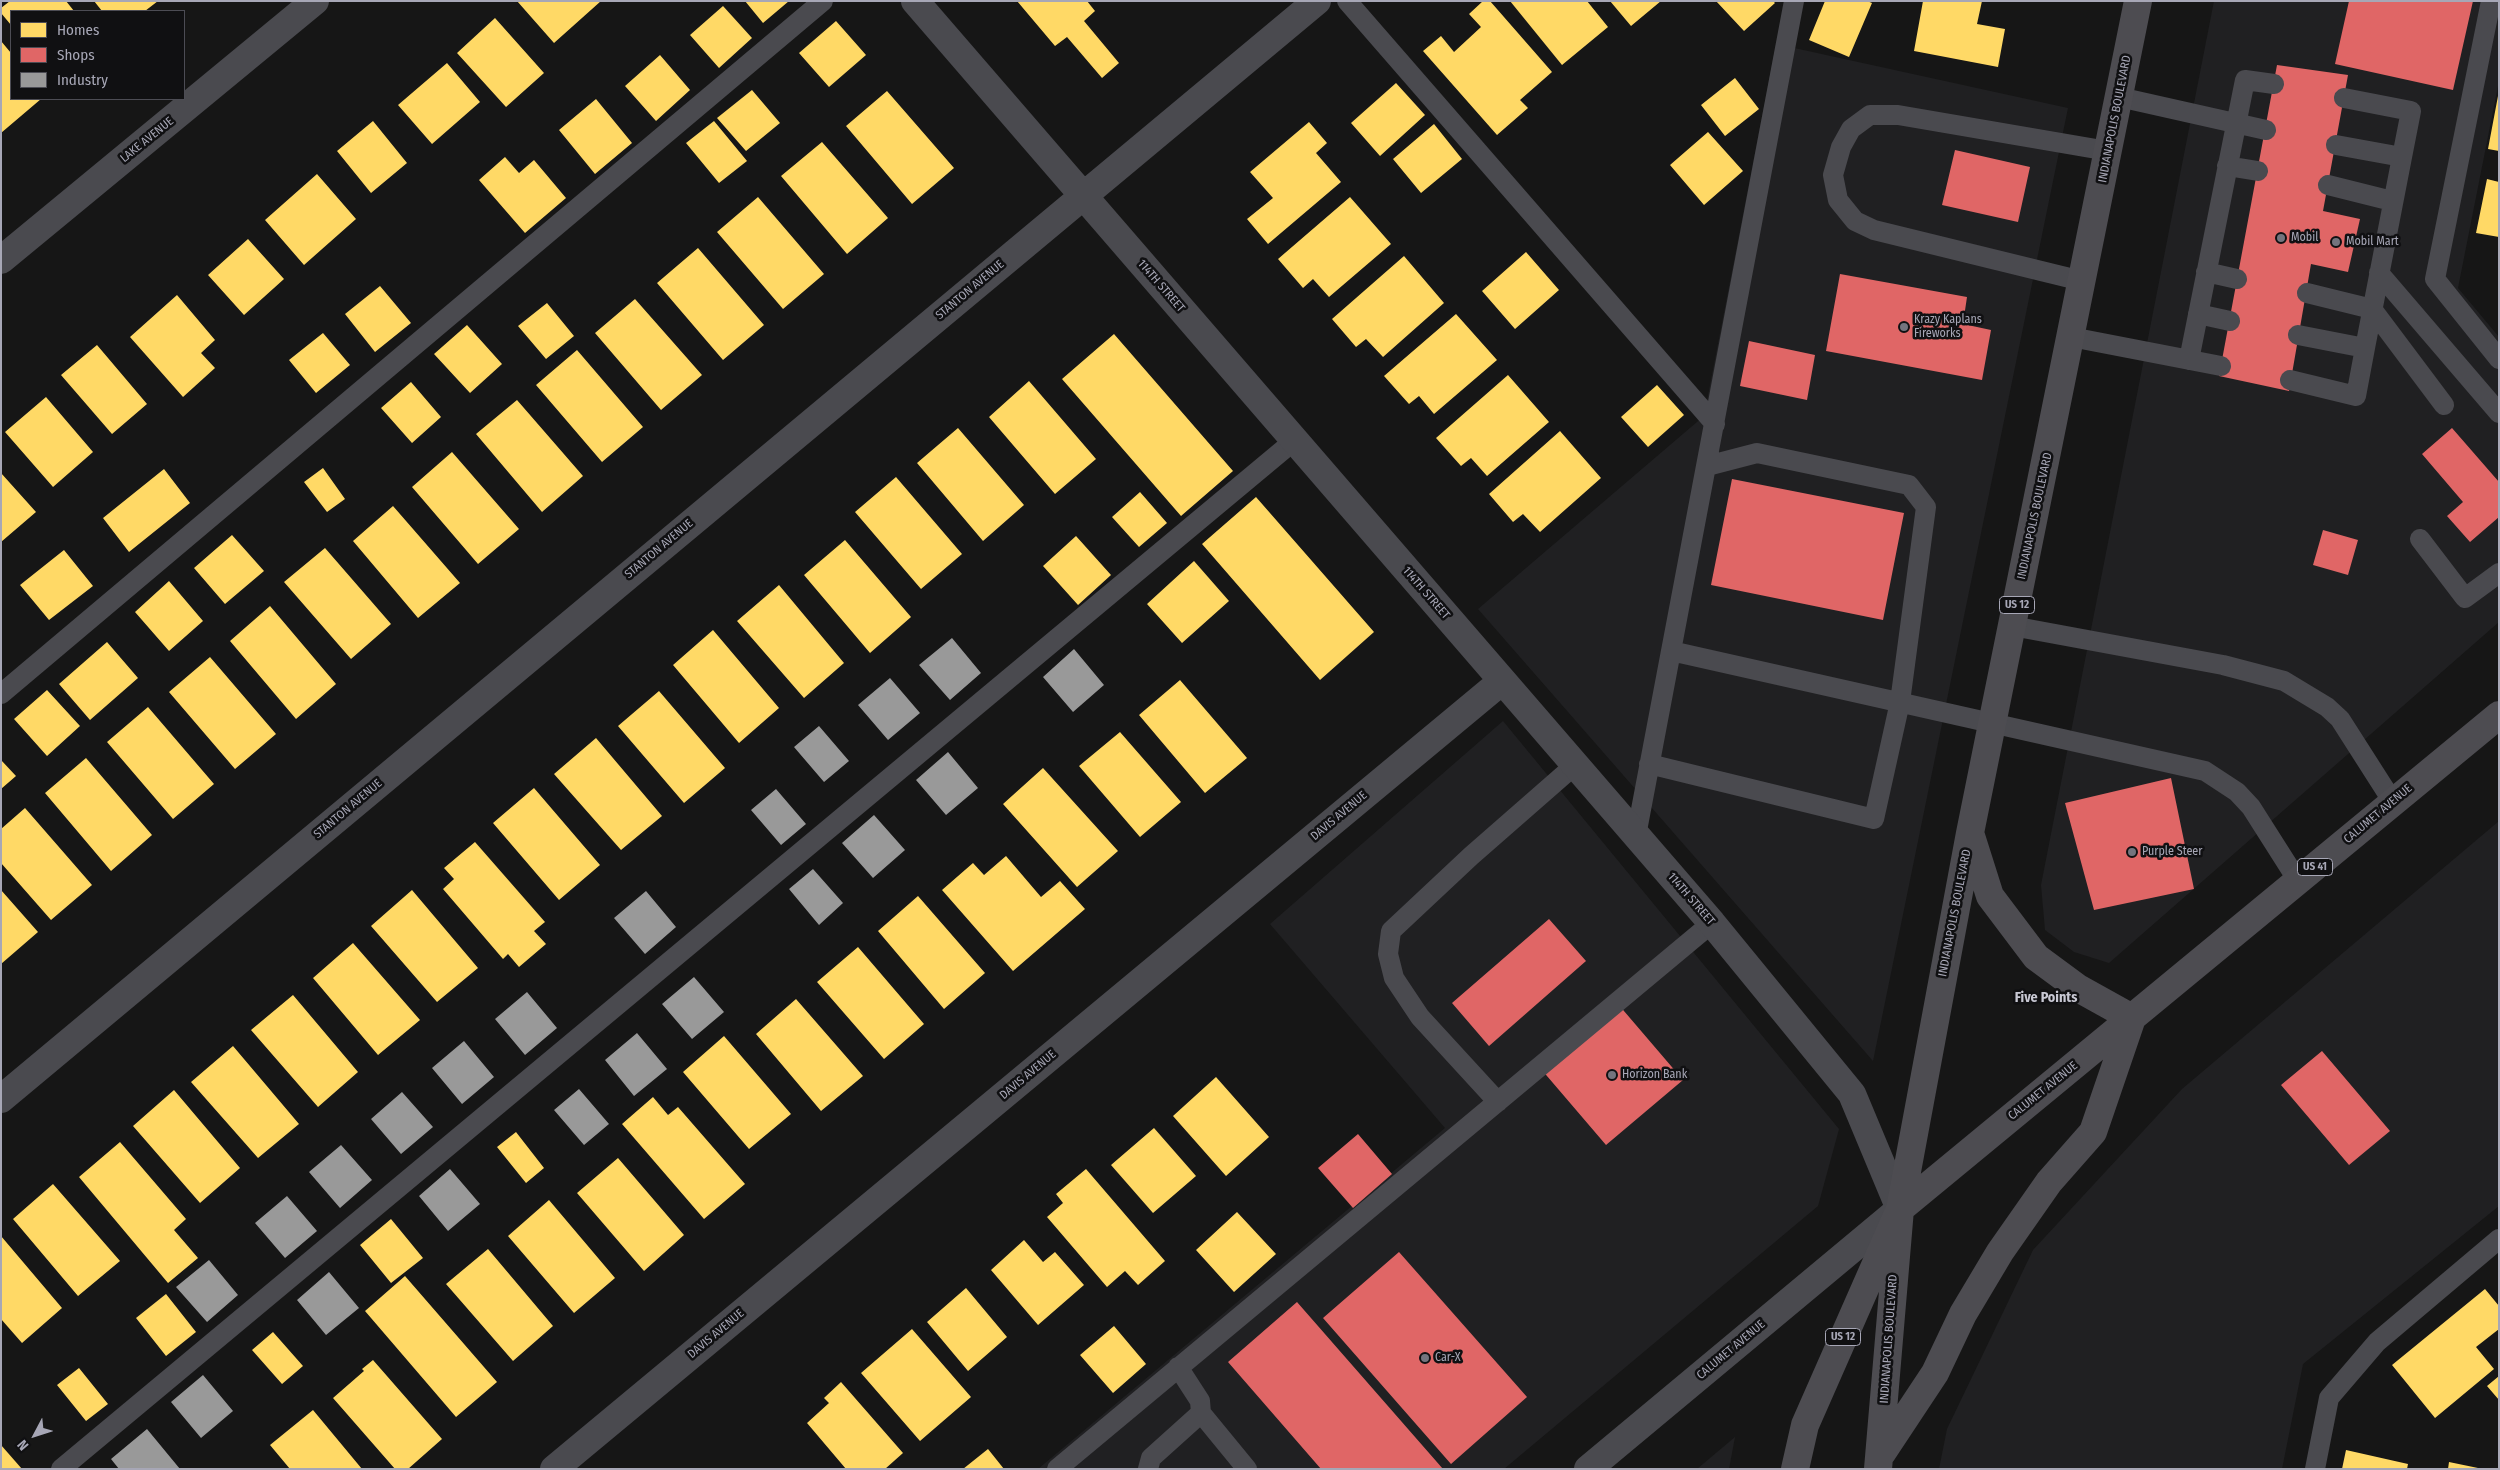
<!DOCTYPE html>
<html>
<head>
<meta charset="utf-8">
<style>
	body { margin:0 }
	#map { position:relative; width:2500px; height:1470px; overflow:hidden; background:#161616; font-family:"Fira Sans Condensed",sans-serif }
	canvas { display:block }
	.frame { position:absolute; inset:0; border:2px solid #a7a7b6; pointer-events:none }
	.legend { position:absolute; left:10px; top:10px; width:175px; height:90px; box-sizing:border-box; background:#101012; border:1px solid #4c4c54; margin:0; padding:6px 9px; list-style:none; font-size:15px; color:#a7a7b6 }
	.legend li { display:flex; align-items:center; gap:10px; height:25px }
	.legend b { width:25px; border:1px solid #4c4c54 }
	.north { position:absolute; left:10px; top:1410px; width:50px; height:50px; -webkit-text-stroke:4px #101012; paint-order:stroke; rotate:230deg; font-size:14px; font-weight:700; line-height:20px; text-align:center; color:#a7a7b6 }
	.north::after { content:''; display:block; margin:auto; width:18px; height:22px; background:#a7a7b6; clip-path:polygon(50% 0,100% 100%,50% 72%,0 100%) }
</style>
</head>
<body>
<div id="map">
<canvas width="2500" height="1470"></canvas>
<div class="frame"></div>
<ul class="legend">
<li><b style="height:14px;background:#ffd966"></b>Homes</li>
<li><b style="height:14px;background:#e06666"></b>Shops</li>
<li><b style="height:14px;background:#999"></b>Industry</li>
</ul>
<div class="north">N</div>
</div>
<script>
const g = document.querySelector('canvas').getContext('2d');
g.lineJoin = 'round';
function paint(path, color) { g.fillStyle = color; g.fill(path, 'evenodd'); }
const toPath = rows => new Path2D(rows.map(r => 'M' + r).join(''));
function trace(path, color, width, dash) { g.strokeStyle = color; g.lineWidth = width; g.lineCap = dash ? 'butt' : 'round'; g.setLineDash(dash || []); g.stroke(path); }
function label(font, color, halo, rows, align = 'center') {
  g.font = font + ' "Fira Sans Condensed",sans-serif'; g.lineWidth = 5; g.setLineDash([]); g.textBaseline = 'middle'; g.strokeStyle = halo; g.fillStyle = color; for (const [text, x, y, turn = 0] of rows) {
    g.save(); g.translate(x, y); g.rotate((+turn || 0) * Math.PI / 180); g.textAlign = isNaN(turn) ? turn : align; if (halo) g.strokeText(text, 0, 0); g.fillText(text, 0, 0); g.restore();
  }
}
paint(toPath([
	[2214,1,2499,1,2499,81,2458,288,2499,337,2499,622,2109,963,2074,952,2045,930,2041,885],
	[1776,44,2068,108,1873,1061,1478,609,1704,416],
	[1503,721,1839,1129,1818,1206,1504,1469,1038,1469,1445,1128,1270,924],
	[2499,821,2499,1206,2303,1364,2282,1469,1939,1469,1947,1429,2033,1250,2182,1089],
	[1735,1437,1729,1469,1697,1469]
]), '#202022');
paint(toPath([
	[10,1,66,1,74,11,11,11,11,25,1,13,1,8],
	[94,1,158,1,145,11,102,11],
	[517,1,601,1,554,43],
	[745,1,789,1,763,23],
	[1017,1,1087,1,1095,11,1084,21,1119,63,1102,78,1067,37,1055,46],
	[1483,1,1490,1,1552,72,1520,100,1528,108,1497,135,1423,51,1441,36,1454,52,1481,27,1469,14],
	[1510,1,1587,1,1608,27,1562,65],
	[1610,1,1661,1,1631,26],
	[1716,1,1773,1,1775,3,1744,31],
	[1825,1,1867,1,1872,3,1849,57,1809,40],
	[1923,1,1982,1,1977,24,2005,29,1998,67,1914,51],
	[723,6,752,38,719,68,690,35],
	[495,18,544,73,506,107,457,53],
	[836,21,866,55,829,87,799,53],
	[1,41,11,53,11,99,41,99,1,133],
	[660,55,690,90,656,121,625,86],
	[447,63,480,102,432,144,398,105],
	[1735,78,1759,109,1725,136,1701,105],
	[1396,83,1425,115,1380,156,1351,123],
	[752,90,780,123,746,151,717,118],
	[887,91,954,168,912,204,846,126],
	[2498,96,2499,96,2499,151,2488,149],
	[596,99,632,143,595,174,559,130],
	[373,121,407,163,371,193,337,151],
	[714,121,747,161,719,183,686,143],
	[1309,122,1327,143,1316,153,1341,182,1268,244,1247,219,1273,198,1250,172],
	[1434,124,1462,159,1421,193,1393,159],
	[1708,132,1743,171,1704,205,1670,165],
	[822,142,888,218,847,254,781,176],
	[505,157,519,173,534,160,566,198,525,233,479,180],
	[317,174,356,219,304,265,265,220],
	[2487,179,2499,182,2499,237,2476,233],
	[758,197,824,274,783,309,717,232],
	[1350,197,1391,244,1329,297,1313,279,1303,288,1278,259],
	[248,239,284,279,244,315,208,275],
	[698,248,764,325,723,360,657,283],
	[1526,252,1559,290,1515,329,1482,291],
	[1404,256,1444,303,1383,357,1366,339,1356,347,1332,319],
	[380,286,411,323,375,352,345,314],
	[177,295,215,340,201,353,215,368,183,397,130,337],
	[635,299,702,375,661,410,595,333],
	[547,303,574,336,546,359,518,326],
	[1456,314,1497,360,1434,414,1419,396,1409,404,1384,376],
	[467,325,502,364,470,393,434,354],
	[323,333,350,365,316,393,289,360],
	[1114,334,1233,471,1181,516,1062,379],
	[97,345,147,404,112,434,61,375],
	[577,350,643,427,602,462,536,385],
	[1508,375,1549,422,1487,476,1471,458,1461,466,1436,438],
	[1029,381,1096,459,1055,494,989,417],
	[411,382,441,417,412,443,381,408],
	[1657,385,1684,415,1648,447,1621,417],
	[46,397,93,452,53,487,5,432],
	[517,400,583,476,542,512,476,434],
	[958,428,1024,505,983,541,917,463],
	[1560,431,1601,478,1540,532,1523,514,1513,522,1489,494],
	[452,452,519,529,478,564,412,487],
	[323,468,345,499,327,512,304,482],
	[164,469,190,503,129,552,103,518],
	[1,473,36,512,1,542],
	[896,477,962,554,921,589,855,512],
	[1140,492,1167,523,1139,547,1112,517],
	[1256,497,1374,632,1320,680,1202,544],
	[393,506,460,583,418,618,353,541],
	[232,535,264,571,225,604,194,568],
	[1076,536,1111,575,1078,605,1043,566],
	[845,540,911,617,870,653,804,575],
	[325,548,391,624,351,659,284,582],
	[64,550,93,586,49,620,20,585],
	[1194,561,1229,601,1182,643,1147,604],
	[169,581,203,621,169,651,135,612],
	[779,585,844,663,804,698,737,621],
	[270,606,336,684,296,719,230,641],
	[713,630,779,708,739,743,673,665],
	[107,642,138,678,90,720,59,684],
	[210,657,276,734,235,769,169,692],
	[1180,680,1247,758,1205,793,1139,715],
	[47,690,80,726,47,756,14,719],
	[659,691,725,768,684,803,618,726],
	[148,707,214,784,173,819,107,742],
	[1120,732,1181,802,1140,837,1079,766],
	[596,738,662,816,621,850,554,774],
	[86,758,152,835,111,871,45,793],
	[1,760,16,776,1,789],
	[1043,768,1118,851,1077,887,1003,804],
	[534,788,600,865,559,900,493,823],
	[25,808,92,885,51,920,1,863,1,829],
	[475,842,545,922,534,931,546,944,519,967,508,954,503,959,443,889,454,879,444,868],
	[1006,856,1041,897,1060,881,1085,909,1013,971,942,890,973,863,984,875],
	[1,890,38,932,1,964],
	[412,890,478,968,437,1002,371,926],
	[918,896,985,973,944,1009,878,931],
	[353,943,420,1020,378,1055,313,978],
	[858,947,924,1024,884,1059,817,982],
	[293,995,358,1072,318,1107,251,1030],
	[796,999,863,1076,821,1111,756,1034],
	[724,1036,791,1114,749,1149,683,1072],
	[233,1046,299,1124,258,1158,191,1082],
	[1216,1077,1269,1137,1226,1176,1173,1116],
	[174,1090,240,1168,200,1203,133,1126],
	[653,1097,668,1115,678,1107,745,1184,704,1219,622,1124],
	[1154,1128,1196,1176,1153,1213,1111,1165],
	[516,1132,544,1168,526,1183,497,1147],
	[120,1142,186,1219,174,1230,198,1258,168,1283,79,1177],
	[618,1158,684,1235,644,1271,577,1193],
	[1086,1169,1165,1261,1138,1285,1125,1271,1107,1287,1047,1217,1063,1203,1056,1194],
	[53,1184,120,1261,78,1296,13,1219],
	[549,1200,615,1278,574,1313,508,1236],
	[1237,1212,1276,1254,1234,1292,1196,1250],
	[391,1219,423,1258,391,1283,360,1245],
	[1,1236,62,1308,22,1343,1,1319],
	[1024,1240,1043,1262,1055,1252,1084,1285,1038,1325,991,1270],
	[488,1249,553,1326,513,1361,446,1284],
	[405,1276,497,1382,456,1417,365,1311],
	[966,1288,1007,1337,968,1371,927,1322],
	[2485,1289,2499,1306,2499,1329,2476,1347,2494,1369,2435,1418,2392,1365],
	[166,1294,196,1332,166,1356,136,1318],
	[1114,1326,1146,1364,1113,1393,1080,1355],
	[912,1329,971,1397,920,1441,861,1373],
	[273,1332,303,1366,282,1384,252,1350],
	[373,1360,442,1439,408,1469,395,1469,333,1398,364,1371,362,1369],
	[79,1368,108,1404,86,1421,57,1385],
	[2499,1376,2499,1400,2487,1386],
	[841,1382,903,1453,885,1469,846,1469,807,1423,829,1403,824,1398],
	[313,1410,362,1469,290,1469,270,1445],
	[1,1445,22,1469,1,1469],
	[988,1449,1004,1469,963,1469],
	[2346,1450,2408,1464,2407,1469,2342,1469],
	[2449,1462,2478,1468,2478,1469,2448,1469]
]), '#ffd966');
paint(toPath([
	[2349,1,2473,1,2453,90,2335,64],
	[2277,65,2348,75,2323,211,2360,219,2348,272,2311,264,2289,391,2219,376],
	[1955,150,2030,167,2018,222,1942,205],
	[1840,274,1967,297,1963,324,1991,330,1982,380,1826,351],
	[1749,341,1815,355,1807,400,1740,386],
	[2452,428,2499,482,2499,517,2470,542,2447,516,2463,502,2422,454],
	[1732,479,1904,513,1883,620,1711,585],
	[2323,530,2358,540,2348,575,2313,565],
	[2171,778,2194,889,2094,910,2065,803],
	[1549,919,1586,961,1489,1046,1452,1003],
	[1618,1004,1683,1080,1606,1145,1541,1069],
	[2322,1051,2390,1131,2349,1165,2281,1085],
	[1358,1134,1392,1174,1353,1208,1318,1168],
	[1399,1252,1527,1397,1451,1464,1323,1318],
	[1297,1302,1443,1469,1321,1469,1228,1362]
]), '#e06666');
paint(toPath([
	[952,638,981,673,950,700,919,665],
	[1074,649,1104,685,1073,712,1043,677],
	[890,678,920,713,888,740,858,705],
	[819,726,849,761,824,782,794,747],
	[948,752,978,788,946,815,916,780],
	[776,789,806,824,781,845,751,810],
	[874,815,905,850,873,878,842,843],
	[813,869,843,903,819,925,789,889],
	[646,891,676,927,645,954,614,918],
	[694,977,724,1012,692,1039,662,1004],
	[527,992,557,1028,525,1055,495,1019],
	[637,1033,667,1069,634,1096,605,1060],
	[464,1041,494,1077,462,1104,432,1068],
	[579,1089,609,1124,584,1145,554,1110],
	[402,1092,433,1127,401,1154,371,1119],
	[341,1145,372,1180,340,1208,309,1172],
	[450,1169,480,1204,448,1231,419,1196],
	[287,1196,317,1231,285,1258,255,1223],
	[209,1260,238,1295,207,1322,176,1287],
	[329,1272,359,1308,326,1335,297,1300],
	[203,1375,233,1411,201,1438,171,1402],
	[147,1429,180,1469,119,1469,111,1459]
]), '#999');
trace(toPath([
	[1347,1,1715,424],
	[2491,1,2435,279,2499,359],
	[2119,97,2266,130],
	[2344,98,2411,111,2402,157],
	[2227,166,2258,171],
	[2328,185,2392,201],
	[2206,272,2237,279],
	[2379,273,2499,413],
	[2082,281,1874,230,1855,221,1838,200,1833,175,1841,147,1851,129,1870,115,1898,115,2108,151],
	[2307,293,2372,309,2444,405],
	[2198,314,2230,321],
	[2298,335,2365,348],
	[2071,337,2221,366],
	[2189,360,2245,80,2274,84],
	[2290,380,2356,396,2365,348,2402,157,2336,145],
	[2420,539,2465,598,2499,573],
	[2012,626,2223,665,2284,681,2327,707,2340,719,2393,802],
	[1671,651,2205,771,2237,792,2251,807,2298,881],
	[1,694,823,1],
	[1649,764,1874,819,1900,702,1926,507,1909,485,1757,453,1707,466],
	[1636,836,1794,1],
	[1498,1102,1420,1017,1394,978,1388,954,1391,931,1471,856,1575,765],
	[1178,1367,1200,1401,1201,1413,1247,1469],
	[61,1469,1295,440],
	[1057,1469,1712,923],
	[1148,1469,1151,1458,1201,1413],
	[2315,1469,2329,1398,2377,1342,2499,1239]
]), '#4a4a4f', 20);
trace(toPath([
	[915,1,1712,923,1852,1094,1900,1209],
	[1,260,315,1],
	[1,1099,1317,1],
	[554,1469,1502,681]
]), '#4a4a4f', 28);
trace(toPath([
	[1588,1469,1900,1209]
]), '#4a4a4f', 28);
trace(toPath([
	[1971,836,1990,896,2036,957,2078,988,2132,1018],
	[1882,1453,1935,1373,1963,1314,2000,1252,2049,1182,2093,1132,2132,1018],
	[1795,1469,1805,1425,1900,1209,2499,715],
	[1878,1469,1900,1209,1970,833,2138,1]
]), '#4d4c51', 28);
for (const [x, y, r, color] of [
	[2281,238,5,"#74747e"],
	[2336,242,5,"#74747e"],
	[1904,327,5,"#74747e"],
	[2132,852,5,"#74747e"],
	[1612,1075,5,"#74747e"],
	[1425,1358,5,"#74747e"]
]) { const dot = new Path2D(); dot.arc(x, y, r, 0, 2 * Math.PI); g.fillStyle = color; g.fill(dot); trace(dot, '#101012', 2); }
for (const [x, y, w] of [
	[2017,605,35],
	[2315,867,35],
	[1843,1337,35]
]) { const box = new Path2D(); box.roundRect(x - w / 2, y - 8.5, w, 17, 4); g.fillStyle = '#101012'; g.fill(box); trace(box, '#a7a7b6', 1); }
label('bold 11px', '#a7a7b6', null, [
	["US 12",2017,605],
	["US 41",2315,867],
	["US 12",1843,1337]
]);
label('12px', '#a7a7b6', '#101012', [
	["INDIANAPOLIS BOULEVARD",2115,119,-79],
	["LAKE AVENUE",147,140,-39],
	["114TH STREET",1161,286,49],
	["STANTON AVENUE",970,290,-40],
	["INDIANAPOLIS BOULEVARD",2035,516,-78],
	["STANTON AVENUE",659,549,-40],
	["114TH STREET",1426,593,49],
	["STANTON AVENUE",348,809,-40],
	["CALUMET AVENUE",2378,814,-40],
	["DAVIS AVENUE",1339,816,-40],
	["114TH STREET",1691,899,49],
	["INDIANAPOLIS BOULEVARD",1955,913,-79],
	["DAVIS AVENUE",1028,1075,-40],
	["CALUMET AVENUE",2043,1091,-39],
	["DAVIS AVENUE",716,1334,-40],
	["INDIANAPOLIS BOULEVARD",1889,1339,-86],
	["CALUMET AVENUE",1731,1350,-40]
]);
label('12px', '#a7a7b6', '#101012', [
	["Mobil",2291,238],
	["Mobil Mart",2346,242],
	["Krazy Kaplans",1914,320],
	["Fireworks",1914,334],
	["Purple Steer",2142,852],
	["Horizon Bank",1622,1075],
	["Car-X",1435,1358]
], 'left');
label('bold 14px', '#c8c8d3', '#101012', [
	["Five Points",2046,998]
]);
</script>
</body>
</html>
